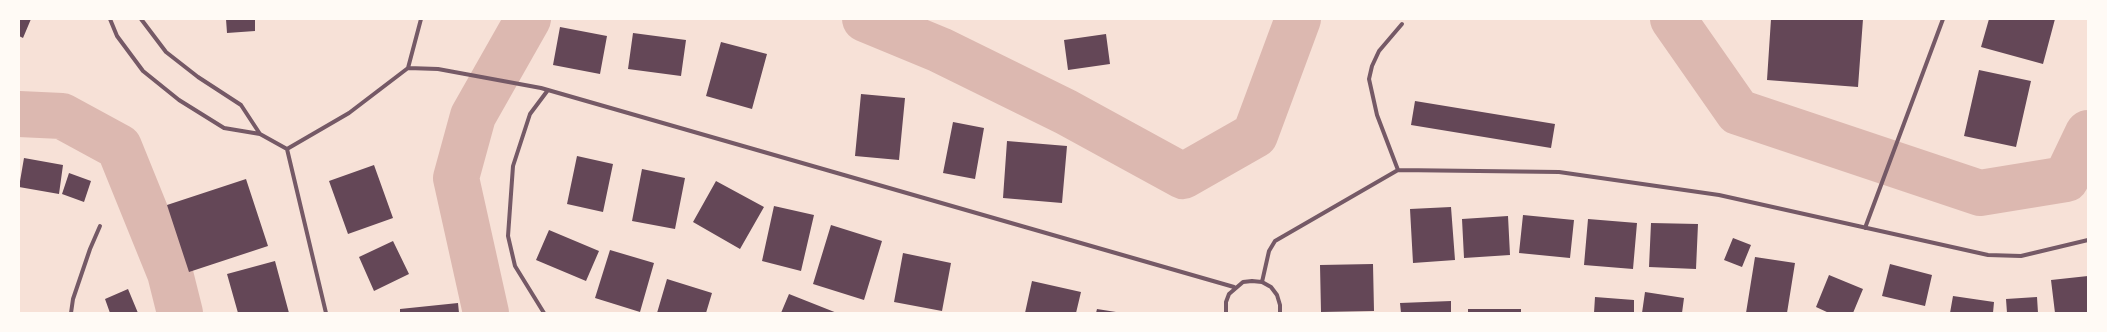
<!DOCTYPE html>
<html>
<head>
<meta charset="utf-8">
<style>
	body { margin:0 }
	#map { position:relative; width:2107px; height:332px; overflow:hidden; background:#f7e1d7; font-family:"Alegreya Sans",sans-serif }
	canvas { display:block }
	.frame { position:absolute; inset:0; border:20px solid #fffaf5; pointer-events:none }
</style>
</head>
<body>
<div id="map">
<canvas width="2107" height="332"></canvas>
<div class="frame"></div>
</div>
<script>
const g = document.querySelector('canvas').getContext('2d');
g.lineJoin = 'round';
const toPath = rows => new Path2D(rows.map(r => 'M' + r).join(''));
function trace(path, color, width, dash) { g.strokeStyle = color; g.lineWidth = width; g.lineCap = dash ? 'butt' : 'round'; g.setLineDash(dash || []); g.stroke(path); }
function paint(path, color) { g.fillStyle = color; g.fill(path, 'evenodd'); }
trace(toPath([
	[865,19,940,50,1066,112,1183,176,1255,135,1298,19],
	[1673,19,1738,112,1980,193,2066,179,2088,133],
	[19,114,62,116,119,147,170,273,180,313],
	[486,313,456,178,473,116,528,19]
]), '#dcb8b0', 46);
paint(toPath([
	[19,19,31,19,23,38,19,36],
	[226,19,255,19,255,31,227,33],
	[1771,19,1863,19,1858,87,1767,80],
	[1989,19,2055,19,2043,64,1981,47],
	[560,27,607,36,600,74,553,65],
	[633,33,686,40,681,76,628,69],
	[1106,34,1110,64,1068,70,1064,40],
	[721,42,767,54,752,109,706,96],
	[1979,70,2031,81,2016,147,1964,136],
	[861,94,905,98,899,160,855,156],
	[1415,101,1555,124,1551,148,1411,125],
	[953,122,984,128,975,179,943,173],
	[1007,141,1067,146,1062,203,1003,198],
	[577,156,613,164,603,212,567,204],
	[24,158,63,165,59,194,19,187],
	[374,165,393,218,348,234,329,181],
	[642,169,685,178,675,229,632,221],
	[69,173,91,181,84,202,62,194],
	[246,179,268,246,189,272,167,205],
	[716,181,764,207,740,249,693,222],
	[774,206,814,215,801,271,762,261],
	[1451,207,1455,260,1413,263,1410,209],
	[1523,215,1574,220,1570,258,1519,253],
	[1508,216,1510,255,1464,258,1462,219],
	[1588,219,1637,223,1633,269,1584,265],
	[1651,223,1698,224,1696,269,1649,267],
	[831,225,882,241,864,300,813,284],
	[549,230,599,251,586,281,536,260],
	[1733,238,1751,245,1742,267,1724,260],
	[393,241,409,274,374,291,359,257],
	[610,250,654,263,640,312,595,298],
	[903,253,951,263,942,311,894,302],
	[1755,257,1795,263,1787,313,1746,313],
	[275,261,289,313,238,313,227,274],
	[1373,264,1374,311,1321,312,1320,265],
	[1890,264,1932,275,1925,306,1882,296],
	[1829,275,1863,289,1853,313,1829,313,1816,307],
	[2088,276,2088,313,2055,313,2051,280],
	[667,279,712,293,706,313,657,313],
	[1032,281,1081,292,1076,313,1025,313],
	[128,289,138,313,110,313,105,299],
	[1645,292,1684,298,1682,313,1642,313],
	[789,294,837,313,781,313],
	[1953,296,1994,302,1993,313,1950,313],
	[1595,297,1634,300,1634,313,1594,313],
	[2037,297,2038,313,2007,313,2006,299],
	[1451,301,1451,313,1401,313,1400,303],
	[458,303,459,313,400,313,400,309],
	[1097,309,1116,312,1116,313,1096,313],
	[1468,309,1521,309,1521,313,1468,313]
]), '#644757');
trace(toPath([
	[110,19,117,36,143,71,179,100,224,128,260,134,287,149,349,113,408,68,438,69,541,88,1234,287],
	[141,19,166,52,198,77,241,105,260,134],
	[408,68,421,19],
	[287,149,326,313],
	[1398,170,1377,115,1369,79,1372,66,1379,51,1402,24],
	[1865,228,1943,19],
	[1262,282,1269,251,1275,241,1398,170,1559,172,1719,195,1988,255,2021,256,2088,240],
	[71,313,73,299,90,249,100,226],
	[544,313,515,266,508,236,513,166,530,114,548,90],
	[1226,313,1226,302,1229,294,1243,282,1252,281,1262,282,1271,287,1277,295,1280,305,1280,313]
]), '#755966', 4);
</script>
</body>
</html>
